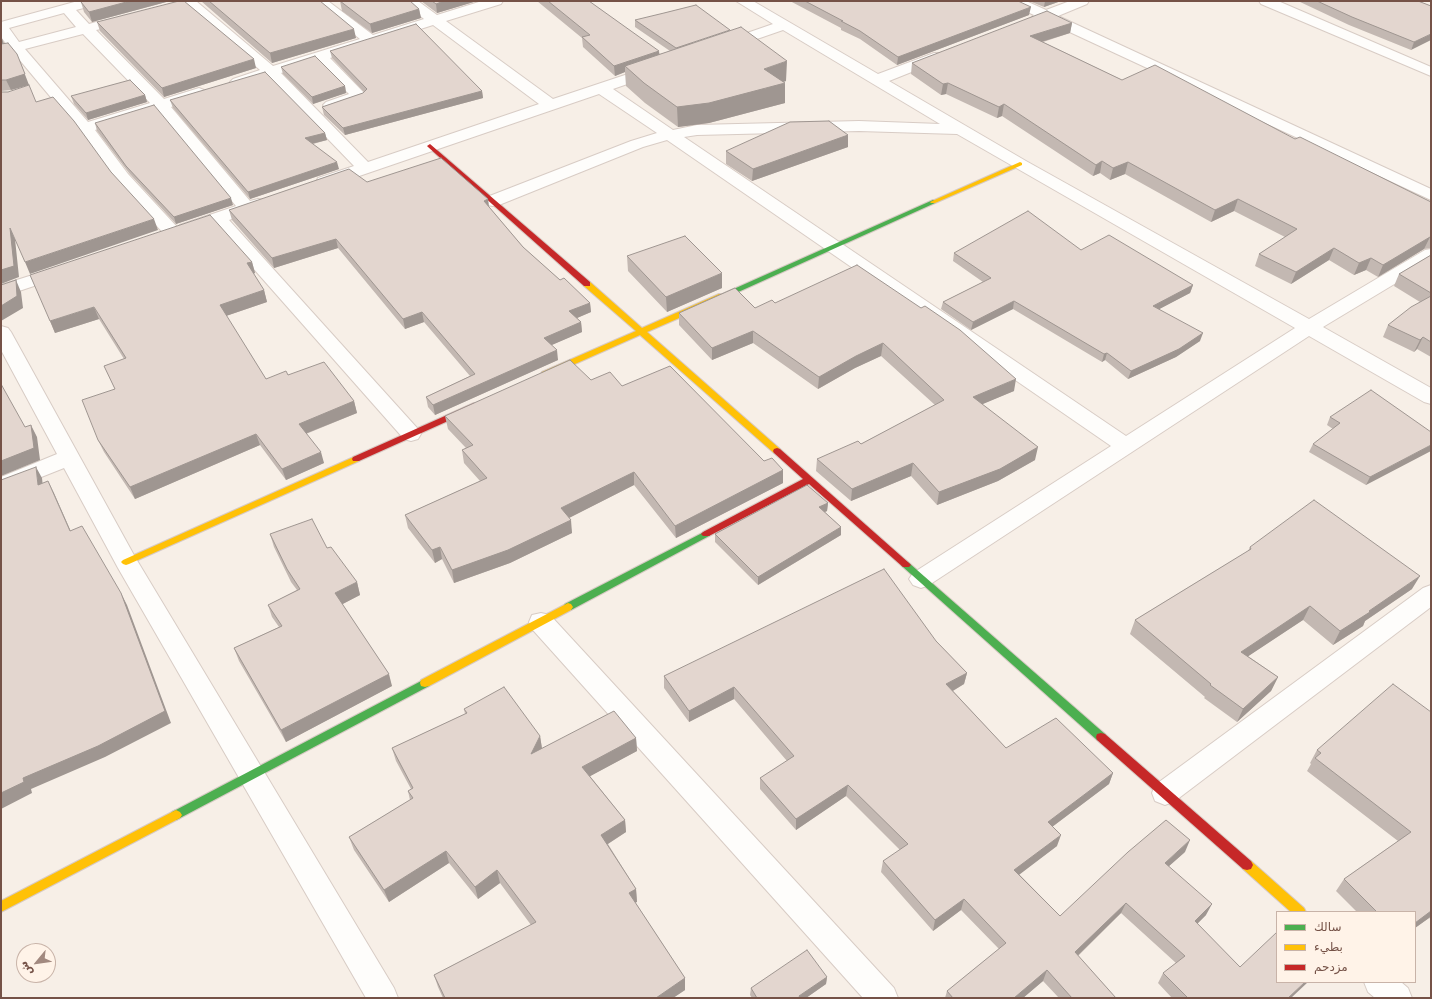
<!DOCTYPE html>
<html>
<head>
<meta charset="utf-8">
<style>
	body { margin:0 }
	#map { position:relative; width:1432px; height:999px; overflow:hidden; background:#f7efe7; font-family:"DejaVu Sans","Noto Sans Arabic",sans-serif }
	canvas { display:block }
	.frame { position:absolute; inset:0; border:2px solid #755247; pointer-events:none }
	.legend { position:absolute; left:1276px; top:911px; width:140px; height:72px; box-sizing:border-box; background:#fff3e8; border:1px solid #c8b3a8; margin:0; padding:5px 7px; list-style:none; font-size:12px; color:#755247 }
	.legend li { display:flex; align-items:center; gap:8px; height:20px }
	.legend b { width:20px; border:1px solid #c8b3a8 }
	.north { position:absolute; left:16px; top:943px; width:40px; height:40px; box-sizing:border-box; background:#fff3e8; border:1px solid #c8b3a8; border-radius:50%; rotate:241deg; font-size:11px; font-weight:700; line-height:16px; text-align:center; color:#755247 }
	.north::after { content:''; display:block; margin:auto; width:14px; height:18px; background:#a2897f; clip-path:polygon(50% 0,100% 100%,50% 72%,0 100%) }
</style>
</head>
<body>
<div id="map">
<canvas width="1432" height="999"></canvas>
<div class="frame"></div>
<ul class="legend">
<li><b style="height:5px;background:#4caf50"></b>سالك</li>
<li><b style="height:5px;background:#ffc107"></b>بطيء</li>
<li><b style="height:5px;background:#c62828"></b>مزدحم</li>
</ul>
<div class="north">ش</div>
</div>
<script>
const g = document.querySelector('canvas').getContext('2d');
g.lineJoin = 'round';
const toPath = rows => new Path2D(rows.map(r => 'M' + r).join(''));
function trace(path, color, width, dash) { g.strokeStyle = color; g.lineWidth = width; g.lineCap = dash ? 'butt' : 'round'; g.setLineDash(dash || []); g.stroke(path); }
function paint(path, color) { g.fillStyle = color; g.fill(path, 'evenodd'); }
const street = toPath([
	[78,1,101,1,99,4,76,10,89,24,96,22,101,23,103,26,101,29,96,30,164,99,199,88,204,90,207,93,204,96,171,107,250,201,258,199,264,200,267,204,264,208,229,220,418,429,421,434,418,439,411,441,404,439,215,225,192,233,182,233,179,237,173,238,167,237,116,182,79,131,13,52,1,54,1,46,7,45,1,37,1,22,78,1],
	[64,13,76,27,19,42,9,28,64,13],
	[83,34,150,103,88,122,25,49,83,34],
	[158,111,236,206,180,225,178,228,128,174,95,130,158,111],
	[181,1,196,1,273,66,360,39,312,1,328,1,373,35,424,19,402,1,418,1,437,15,482,1,503,1,501,4,446,21,553,99,649,67,659,67,661,70,659,73,613,89,673,130,697,125,859,121,940,124,783,30,731,48,721,48,719,45,721,42,773,24,736,1,753,1,878,74,934,53,944,53,946,56,944,59,889,81,1026,161,1309,319,1425,250,1431,249,1431,262,1323,327,1431,388,1431,404,1424,402,1309,336,929,585,921,588,913,585,909,579,913,573,1111,446,667,140,643,147,499,205,493,206,487,205,484,201,487,197,631,141,657,133,599,94,330,186,324,187,318,186,316,182,318,178,354,166,268,77,238,87,233,85,230,82,233,79,260,70,181,1],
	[433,25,539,104,368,162,281,73,317,62,349,94,326,102,323,105,326,108,331,110,336,108,364,99,367,96,330,58,433,25],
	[859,131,957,134,1295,328,1126,436,684,137,697,135,859,131],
	[1008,1,1026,1,1046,10,1070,1,1089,1,1087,4,1058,16,1431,189,1431,200,1046,21,1037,23,1032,22,1030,19,1034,15,1010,4,1008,1],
	[1259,1,1278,1,1431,67,1431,76,1261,4,1259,1],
	[61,266,67,267,70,271,67,275,1,297,1,285,61,266],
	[1,326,8,328,11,332,135,557,394,988,398,998,366,998,118,568,64,468,1,493,1,477,57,454,1,350,1,326],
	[1431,585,1431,607,1175,801,1165,805,1155,801,1152,793,1155,785,1423,588,1431,585],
	[541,613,550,615,894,988,898,998,863,998,532,629,529,622,532,615,541,613],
	[1364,982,1401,982,1408,988,1412,998,1375,998,1368,992,1364,982]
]);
const fast = toPath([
	[933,200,935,201,935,203,725,298,722,298,718,296,933,200],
	[706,531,711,534,709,536,571,610,565,610,563,607,565,604,706,531],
	[906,561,909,563,1105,734,1106,737,1105,740,1101,741,1097,740,903,567,901,565,903,563,906,561],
	[425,679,429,680,430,683,429,686,180,818,176,820,172,818,170,815,172,812,425,679]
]);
const slow = toPath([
	[1020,162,1022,163,1022,165,935,203,931,203,930,202,1020,162],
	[584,282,590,282,642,328,719,294,725,294,725,298,647,332,780,449,781,451,780,453,774,453,640,335,548,376,542,376,541,374,542,372,636,331,584,286,584,282],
	[356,456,359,457,360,459,359,461,129,564,126,565,123,564,121,562,123,560,356,456],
	[568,603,571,604,573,607,571,610,429,686,425,687,421,686,420,683,421,680,568,603],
	[176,810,180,812,182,815,180,818,1,912,1,901,176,810],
	[1247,860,1251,861,1304,908,1306,912,1291,912,1243,869,1241,865,1243,861,1247,860]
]);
const jam = toPath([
	[430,144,590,282,590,286,584,286,428,147,427,146,430,144],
	[474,403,477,404,478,406,477,408,359,461,353,461,352,459,353,457,474,403],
	[777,448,780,449,909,563,911,565,909,567,903,567,809,484,709,536,703,536,701,534,703,532,803,479,774,453,773,451,774,449,777,448],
	[1101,733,1105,734,1251,861,1253,865,1251,869,1247,870,1243,869,1097,740,1096,737,1097,734,1101,733]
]);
trace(street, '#d8ccc5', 2);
trace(fast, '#d7cac4', 2);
trace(slow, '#d7cac4', 2);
trace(jam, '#d7cac4', 2);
paint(street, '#fefdfb');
paint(fast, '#4caf50');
paint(slow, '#ffc107');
paint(jam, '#c62828');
paint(toPath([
	[84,1,170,1,92,22,84,12,81,2],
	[201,1,319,1,356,38,272,63],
	[340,1,419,9,421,18,372,33,342,11],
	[421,1,477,1,437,13],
	[537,1,589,1,660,54,670,51,635,27,635,20,786,81,783,82,785,103,709,123,678,127,645,103,626,86,625,72,615,76,583,47,582,38],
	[790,1,1018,1,1029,15,897,65,860,39,841,30,841,28],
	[1029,1,1061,1,1044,7],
	[1298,1,1418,1,1431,6,1411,50,1349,25],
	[97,22,256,68,164,97,100,31],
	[1072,23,1070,33,1043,42,1122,80,1295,139,1431,202,1431,248,1424,249,1378,277,1366,270,1354,275,1329,260,1291,284,1255,266,1259,254,1285,237,1234,211,1211,222,1125,174,1110,180,1100,173,1093,176,1002,116,997,118,946,94,941,95,911,74,912,63],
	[1,36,4,44,29,85,11,90,1,91],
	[330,51,482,91,483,98,345,135,324,115,322,107,363,93,364,92,332,58],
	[281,67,345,86,346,93,313,104,283,74],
	[145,95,147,102,88,120,74,104,71,96],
	[170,100,325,133,327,140,313,144,339,169,250,199,173,108],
	[95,123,233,205,176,224,129,173,97,131],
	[848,135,848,147,752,181,726,164,726,151],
	[367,182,488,199,489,207,523,247,560,280,590,303,591,312,577,318,581,322,582,332,551,345,558,360,435,415,428,407,426,397,470,376,424,322,405,329,338,248,274,268,232,220,229,210],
	[1081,250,1193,285,1190,293,1159,309,1200,341,1176,357,1128,379,1105,360,1102,362,1013,309,971,330,941,309,943,302,983,282,953,261,954,253],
	[1431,255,1431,357,1417,349,1414,352,1383,337,1388,325,1420,302,1394,286,1399,274],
	[627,256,722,288,667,312,628,271],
	[252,262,255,273,253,274,264,290,267,302,226,316,266,379,288,375,354,401,357,413,306,434,324,463,286,480,260,445,135,499,104,452,98,440,115,389,104,366,124,359,99,319,55,333,50,321],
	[775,303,1014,391,982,404,1035,460,998,481,937,505,911,476,851,501,816,471,817,459,861,444,935,405,881,356,855,368,818,389,753,343,712,360,679,325,679,313,755,308],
	[591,380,622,386,764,461,783,470,783,483,676,538,634,485,569,518,572,533,510,563,454,583,442,559,435,563,408,528,405,515,480,481,464,463,462,450,466,448,448,429,445,416],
	[1330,417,1431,432,1366,485,1309,452,1313,444,1333,429,1327,425],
	[828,503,827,511,825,512,841,527,841,535,758,585,715,542,715,534],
	[270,534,327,548,357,582,360,595,342,604,392,686,286,742,239,661,234,648,279,627,272,617,268,605,297,590,291,582,274,547],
	[1250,547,1412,589,1365,621,1363,626,1333,645,1303,620,1248,656,1278,677,1271,691,1237,722,1204,698,1205,697,1130,634,1135,620,1248,551],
	[936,641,967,673,964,684,953,691,1006,748,1113,773,1109,784,1052,827,1057,846,1019,874,1060,916,1185,852,1169,866,1206,915,1197,924,1240,967,1291,998,1172,998,1158,983,1163,973,1176,963,1121,913,1078,956,1116,998,1059,998,1043,981,1023,998,945,998,947,991,999,949,961,910,933,931,881,872,883,861,900,850,846,796,796,830,760,789,760,778,787,761,734,699,689,722,664,688,664,676],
	[464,709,540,736,542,748,636,738,637,751,590,776,625,820,626,832,608,844,636,889,637,902,635,902,685,978,685,990,673,998,443,998,438,987,434,975,531,925,500,883,478,899,449,863,389,902,354,850,349,837,410,800,408,791,411,789,396,761,392,748,465,714],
	[1431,712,1431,919,1429,918,1415,928,1415,912,1357,912,1336,891,1344,879,1398,841,1307,771,1311,764,1310,763,1317,750],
	[827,977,826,984,806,998,752,998,750,995,751,988]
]), '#c3b8b2');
paint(toPath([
	[130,1,170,1,92,22,89,12],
	[444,1,477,1,437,13,436,4],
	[1045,1,1061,1,1044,7],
	[1031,7,1029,15,897,65,898,57],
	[419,9,421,18,372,33,370,24],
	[1072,23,1070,33,1028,46,1030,36],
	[354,29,356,38,272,63,270,53],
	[1431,34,1431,40,1411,50,1414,42],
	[1,36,4,44,1,45],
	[659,51,660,61,625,66,625,72,615,76,614,66],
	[254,59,256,68,164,97,162,88],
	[787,61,786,81,764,89,764,69],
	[21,64,29,85,11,90,6,80],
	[785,83,785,103,709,123,678,127,677,107],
	[948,83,946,94,941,95,943,84],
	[345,86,346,93,313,104,312,97],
	[482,91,483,98,345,135,343,128],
	[145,95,147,102,88,120,86,113],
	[1004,104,1002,116,997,118,999,107],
	[325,133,327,140,307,145,305,138],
	[848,135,848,147,752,181,753,169],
	[1102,161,1100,173,1093,176,1096,165],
	[337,162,339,169,250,199,248,192],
	[1128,162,1125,174,1110,180,1113,168],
	[231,198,233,205,176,224,174,217],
	[488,199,489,209,484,201],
	[1238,199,1234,211,1211,222,1215,210],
	[154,219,158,230,30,274,25,262],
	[10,228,15,239,19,277,1,284,1,270],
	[1430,237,1424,249,1378,277,1383,265],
	[336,239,338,248,274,268,272,258],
	[1334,248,1329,260,1291,284,1296,272],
	[1371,258,1366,270,1354,275,1359,263],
	[252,262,255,273,250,275,247,263],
	[722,273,722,288,667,312,666,297],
	[16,280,21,292,23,308,1,321,1,306],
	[1193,285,1190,293,1150,314,1153,306],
	[264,290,267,302,223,317,220,305],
	[1014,301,1013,309,971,330,973,322],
	[590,303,591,312,570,321,569,311],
	[94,307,99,319,55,333,50,321],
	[422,312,424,322,405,329,403,319],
	[581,322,582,332,545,348,544,338],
	[753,331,753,343,712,360,712,348],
	[1203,333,1200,341,1176,357,1128,379,1131,371],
	[1423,337,1417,349,1414,352,1420,340],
	[883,343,881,356,855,368,818,389,819,377,856,356],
	[557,350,558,360,435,415,433,405],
	[1107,353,1105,360,1102,362,1104,354],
	[1016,379,1014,391,971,409,973,397],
	[354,401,357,413,302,435,299,424],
	[31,425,37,437,40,460,1,476,1,461],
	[256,434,260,445,135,499,130,487],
	[1431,445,1431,451,1366,485,1370,477],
	[1038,447,1035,460,998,481,937,505,939,492],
	[321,452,324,463,286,480,282,469],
	[913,463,911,476,851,501,852,489],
	[36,467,42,478,44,497,38,485],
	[783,470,783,483,676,538,675,526],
	[634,472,634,485,563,521,561,508],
	[48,481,54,493,76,543,70,531],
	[828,503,827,511,818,515,819,507],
	[571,520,572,533,510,563,454,583,452,570],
	[841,527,841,535,758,585,758,577],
	[440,547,442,559,435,563,432,550],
	[1420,576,1412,589,1365,621,1363,626,1333,645,1340,631,1369,611],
	[357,582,360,595,339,606,335,593],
	[121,593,127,605,171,723,105,757,31,789,32,793,1,809,1,793,23,778],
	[1310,606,1303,620,1235,665,1241,652],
	[967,673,964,684,944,696,946,684],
	[389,674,392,686,286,742,281,730],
	[1278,677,1271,691,1237,722,1243,709],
	[734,687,734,699,689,722,689,711],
	[540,736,542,749,531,754],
	[636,738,637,751,583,780,582,767],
	[1113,773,1109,784,1044,833,1048,822],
	[848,785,846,796,796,830,796,819],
	[625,820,626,832,603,847,601,835],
	[1061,835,1057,846,1011,881,1014,870],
	[1190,840,1185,852,1160,874,1165,863],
	[446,851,449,863,389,902,384,890],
	[497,870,500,883,478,899,475,887],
	[636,889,637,902,630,905,629,893],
	[964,899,961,910,933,931,935,920],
	[1126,903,1121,913,1070,963,1075,952],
	[1212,904,1206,915,1189,932,1195,921],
	[1431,911,1431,915,1429,918,1415,928,1415,923],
	[1047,970,1043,981,1023,998,1014,998],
	[827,977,826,984,806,998,799,998,799,996],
	[685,978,685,990,673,998,656,998],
	[1305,982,1308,982,1291,998,1288,998]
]), '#9f9691');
const building = toPath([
	[84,1,130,1,89,12,81,2,84,1],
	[179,1,184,1,254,59,162,88,97,22,179,1],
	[209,1,320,1,354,29,270,53,209,1],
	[340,1,410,1,419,9,370,24,340,1],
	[432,1,444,1,436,4,432,1],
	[548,1,589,1,659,51,614,66,582,37,590,35,548,1],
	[805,1,1018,1,1031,7,898,57,860,31,841,21,843,21,805,1],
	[1317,1,1418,1,1431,6,1431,34,1414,42,1352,17,1317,1],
	[696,5,730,30,676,48,635,20,664,13,696,5],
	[1047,11,1072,23,1030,36,1122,80,1155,65,1295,139,1300,137,1431,202,1431,237,1430,237,1383,265,1371,258,1359,263,1334,248,1296,272,1259,254,1297,229,1238,199,1215,210,1128,162,1113,168,1102,161,1096,165,1004,104,999,107,948,83,943,84,912,63,1047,11],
	[416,24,482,91,343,128,322,107,363,93,367,89,330,51,416,24],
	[741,27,787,61,764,69,785,83,709,103,677,107,644,83,625,66,741,27],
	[8,43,17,54,25,74,6,80,1,80,1,44,8,43],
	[315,56,345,86,312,97,281,67,315,56],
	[265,72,325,133,305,138,337,162,248,192,170,100,265,72],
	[130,80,145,95,86,113,71,96,130,80],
	[29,85,36,102,53,97,74,121,111,172,154,219,25,262,10,228,14,266,1,270,1,92,8,92,29,85],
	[154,105,231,198,174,217,126,166,95,123,154,105],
	[829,121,848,135,753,169,726,151,790,122,829,121],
	[441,158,488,199,484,201,523,247,560,280,564,278,590,303,569,311,581,322,544,338,557,350,433,405,426,397,475,374,422,312,403,319,336,239,272,258,229,210,349,169,367,182,441,158],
	[1028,211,1081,250,1109,235,1193,285,1153,306,1203,333,1179,349,1131,371,1107,353,1104,354,1014,301,973,322,943,302,991,278,954,253,1028,211],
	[210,215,252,262,247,263,264,290,220,305,266,379,286,371,288,375,324,362,354,401,299,424,321,452,282,469,256,434,130,487,98,440,82,400,115,389,104,366,126,358,94,307,50,321,30,275,210,215],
	[685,236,722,273,666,297,627,256,685,236],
	[1431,255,1431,293,1399,274,1431,255],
	[857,265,921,308,925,306,960,330,1016,379,973,397,1038,447,1000,469,939,492,913,463,852,489,817,459,858,441,861,444,944,400,883,343,856,356,819,377,753,331,712,348,679,313,735,288,755,308,772,300,775,303,857,265],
	[16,280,17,296,1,306,1,285,16,280],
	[1431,296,1431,342,1423,337,1420,340,1388,325,1411,307,1431,296],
	[570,360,591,380,610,372,622,386,670,366,764,461,772,458,783,470,675,526,634,472,561,508,571,520,508,550,452,570,440,547,432,550,405,515,487,478,462,450,473,445,445,416,570,360],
	[1,384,25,427,31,425,34,448,1,461,1,384],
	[1371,390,1431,432,1431,445,1370,477,1313,444,1340,423,1330,417,1371,390],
	[36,467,38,485,48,481,70,531,82,526,121,593,165,711,98,746,23,778,24,782,1,793,1,480,36,467],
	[807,485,828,503,819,507,841,527,758,577,715,534,807,485],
	[1314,500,1420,576,1369,611,1370,612,1340,631,1310,606,1241,652,1278,677,1243,709,1210,685,1211,684,1135,620,1251,549,1250,547,1314,500],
	[312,519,327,548,331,547,357,582,335,593,389,674,281,730,234,648,282,626,268,605,300,589,287,569,270,534,312,519],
	[884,569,936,641,967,673,946,684,1006,748,1056,718,1113,773,1048,822,1061,835,1014,870,1060,916,1128,852,1166,820,1190,840,1165,863,1212,904,1195,921,1240,967,1277,932,1277,982,1305,982,1288,998,1188,998,1163,973,1185,956,1126,903,1075,952,1116,998,1072,998,1047,970,1014,998,953,998,947,991,1006,943,964,899,935,920,883,861,908,844,848,785,796,819,760,778,794,756,734,687,689,711,664,676,884,569],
	[1393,684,1431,712,1431,911,1415,923,1415,912,1377,912,1344,879,1411,832,1315,758,1321,753,1317,750,1393,684],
	[504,687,540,736,531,754,614,711,636,738,582,767,625,820,601,835,636,889,629,893,685,978,656,998,445,998,434,975,536,922,497,870,475,887,446,851,384,890,349,837,413,798,408,791,413,788,392,748,467,713,464,709,504,687],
	[807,950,827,977,799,996,800,998,757,998,751,988,807,950]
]);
paint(building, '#e3d6cf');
trace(building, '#9f9691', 1);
</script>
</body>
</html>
